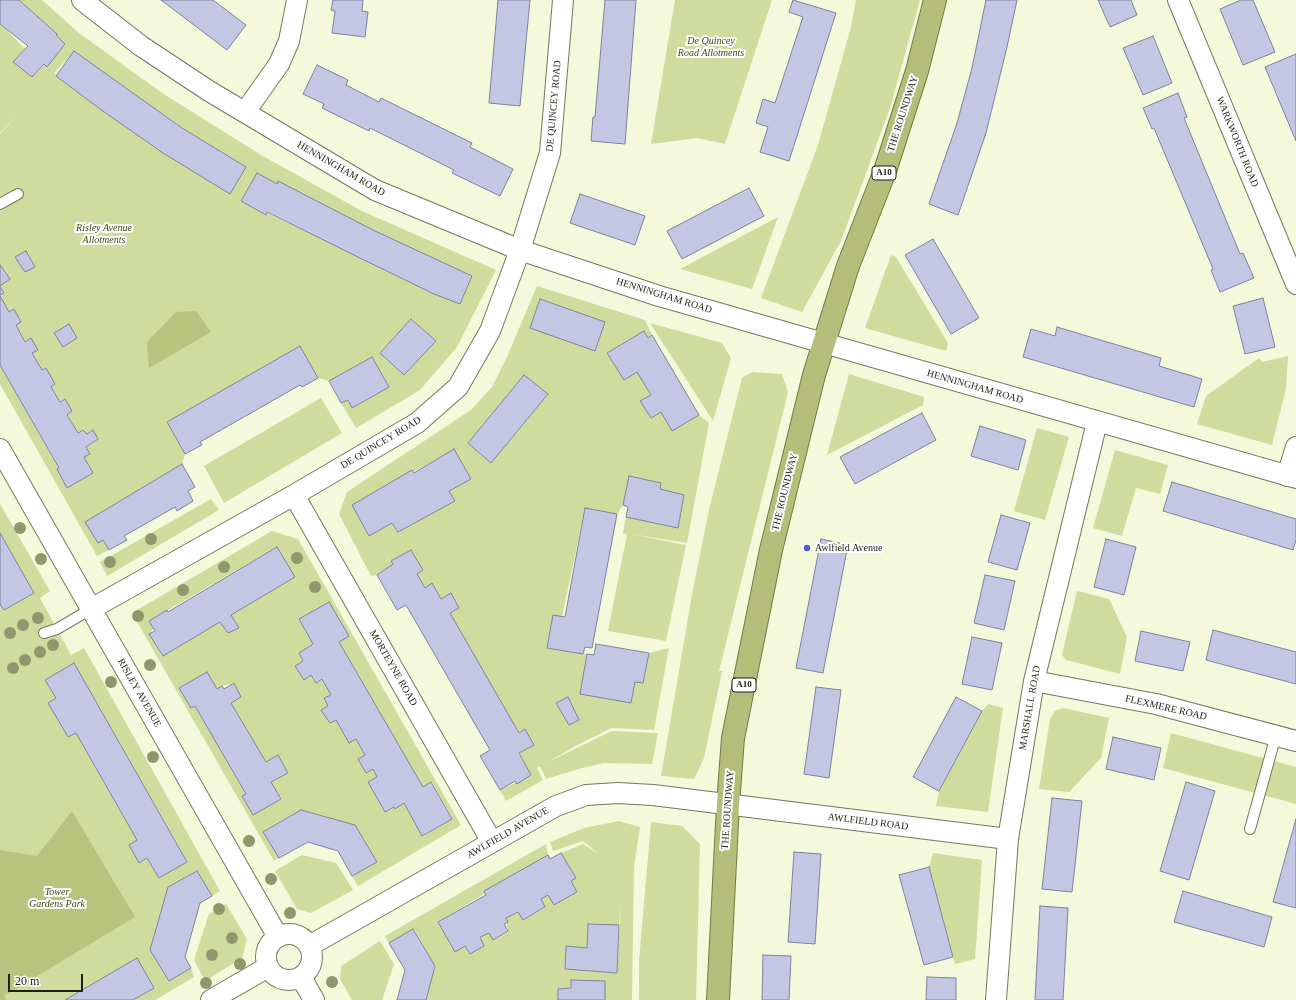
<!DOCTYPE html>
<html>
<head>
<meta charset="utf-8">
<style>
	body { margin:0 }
	#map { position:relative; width:1296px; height:1000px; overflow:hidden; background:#f3f9da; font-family:Georgia,serif }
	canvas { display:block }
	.scale { position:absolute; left:8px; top:974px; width:75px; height:18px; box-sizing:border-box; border:2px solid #1d1f14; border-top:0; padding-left:5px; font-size:12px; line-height:14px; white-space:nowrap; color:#1d1f14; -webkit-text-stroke:3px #fff; paint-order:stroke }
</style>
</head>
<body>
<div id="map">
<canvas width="1296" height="1000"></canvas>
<div class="scale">20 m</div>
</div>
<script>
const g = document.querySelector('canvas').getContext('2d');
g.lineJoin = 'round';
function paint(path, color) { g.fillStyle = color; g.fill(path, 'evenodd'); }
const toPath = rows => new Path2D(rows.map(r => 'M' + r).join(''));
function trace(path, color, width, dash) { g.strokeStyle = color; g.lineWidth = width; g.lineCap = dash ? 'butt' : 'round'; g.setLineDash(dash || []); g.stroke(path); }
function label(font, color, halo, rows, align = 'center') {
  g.font = font + ' Georgia,serif'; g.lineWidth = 4; g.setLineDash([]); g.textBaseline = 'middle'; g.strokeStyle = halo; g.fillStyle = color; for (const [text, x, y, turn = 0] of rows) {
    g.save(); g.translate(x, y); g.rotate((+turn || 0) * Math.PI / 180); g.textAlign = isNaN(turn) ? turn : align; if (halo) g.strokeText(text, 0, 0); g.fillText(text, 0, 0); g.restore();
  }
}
paint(toPath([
	[19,0,42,0,79,33,162,93,261,155,362,211,496,270,457,347,420,390,356,428,341,403,348,400,353,408,389,387,372,357,329,381,318,378,300,346,167,422,185,454,182,464,85,522,98,543,103,540,109,550,97,556,0,384,0,365,69,487,93,473,84,457,89,454,86,447,98,439,93,431,87,434,83,429,78,433,67,414,72,411,65,399,59,401,51,386,55,384,46,368,42,370,32,353,31,339,25,341,16,325,21,321,14,309,9,312,0,296,4,293,0,286,10,279,0,265,0,134,18,114,0,133,0,23,25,49,13,62,32,77,65,44,56,35,57,34],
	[74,52,182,128,246,167,230,194,56,76,55,72],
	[257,174,375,231,472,276,460,304,241,201],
	[412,319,435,341,404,375,380,352],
	[675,0,772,0,725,144,697,138,651,144],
	[856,0,920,0,890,108,841,241,802,312,761,298,818,145,851,27],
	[778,217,752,289,680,269],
	[891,255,896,257,948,343,946,351,865,328],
	[537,286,645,320,652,335,648,338,644,331,607,353,624,380,637,372,651,395,640,401,651,418,661,412,672,431,699,415,709,423,687,543,631,534,686,545,666,641,608,631,627,534,623,533,626,517,678,528,684,495,660,489,661,483,629,476,623,505,617,514,585,508,562,617,548,648,587,654,580,694,631,703,635,682,643,683,649,653,669,648,654,730,612,728,579,744,548,762,612,731,658,733,652,764,604,763,578,769,546,779,540,766,537,768,543,780,506,801,500,790,531,775,519,753,534,745,525,729,519,733,432,583,425,588,417,574,423,570,411,550,391,561,381,550,393,564,377,575,371,576,339,514,347,492,471,410,492,387,507,357],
	[540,299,605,322,595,351],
	[524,375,548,394,491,463,468,443],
	[454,450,471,479,449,491,455,501,398,531,392,523,369,536,352,505],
	[650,323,722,343,731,358,713,421],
	[1288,356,1286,389,1272,445,1197,424,1206,396,1259,358,1262,362],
	[752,372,782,374,788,392,719,671,722,671,704,758,694,779,661,776,692,595,709,510,742,378],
	[849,374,924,397,923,405,827,455],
	[321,398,342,433,224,503,204,466],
	[1037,428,1069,437,1045,520,1014,511],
	[1115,450,1168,465,1160,494,1136,488,1122,536,1093,528],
	[211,499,219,510,107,576,100,562],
	[0,504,50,591,40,598,71,655,84,648,220,891,212,896,197,871,168,887,150,950,169,981,191,968,194,977,155,1000,133,1000,137,959,65,1000,0,1000,0,604,4,610,34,593,0,533],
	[74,664,187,861,159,878,147,858,139,863,137,840,76,733,68,737,48,703,56,698,45,680],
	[272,531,298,539,461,825,358,886,352,876,377,862,355,825,301,810,263,832,279,858,274,861,132,613],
	[277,547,294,577,162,656,149,634,153,629,149,621],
	[329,602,339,642,423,787,432,782,452,818,423,836,404,803,385,812,368,782,377,777,373,769,366,773,358,759,365,755,356,739,336,720,330,723,322,710,328,706,324,698,331,695,322,679,316,683,311,675,304,679,295,666,303,661,299,653,313,644,299,619],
	[207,672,217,689,222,686,234,683,241,697,231,703,266,762,278,755,288,772,271,782,281,799,253,815,242,796,246,794,195,706,191,708,179,688],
	[1077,591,1109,599,1127,637,1120,674,1066,660,1062,655],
	[988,704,1003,708,988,812,936,806,939,791,982,711],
	[1063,708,1109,718,1101,758,1069,792,1039,789,1050,719,1055,711],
	[1171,733,1296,767,1296,804,1163,768],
	[619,821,640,827,634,867,632,1000,605,1000,605,981,571,981,571,988,558,989,558,1000,426,1000,435,966,414,929,389,943,385,936,546,844,548,855,438,922,455,952,465,946,470,953,484,946,480,937,489,933,494,940,508,932,506,918,518,912,524,920,545,908,541,899,548,895,554,905,577,892,571,881,576,878,561,853,583,844,600,855,583,841,553,851,550,842,584,828],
	[621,905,617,973,565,969,566,947,587,948,588,924,619,925],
	[651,822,682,826,700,844,696,1000,639,1000,639,961],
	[933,853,982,860,975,959,955,964,929,867],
	[302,855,336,863,353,890,311,913,297,909,275,871],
	[226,904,247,939,242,958,205,981,194,960,209,914],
	[380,941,394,964,382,1000,352,1000,340,979,341,966]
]), '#d0db9e');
paint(toPath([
	[196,311,211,332,149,368,147,342,176,312],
	[72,811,135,917,4,996,6,1000,0,1000,0,850,37,856]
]), '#b8c37e');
const building = toPath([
	[0,0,19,0,57,34,56,35,65,44,47,67,44,64,32,77,13,62,28,46,0,24,0,0],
	[161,0,213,0,246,25,227,50,161,0],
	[333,0,363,0,362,11,368,12,365,37,332,33,335,11,331,10,333,0],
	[498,0,530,0,520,106,489,103,498,0],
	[605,0,636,0,625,144,591,141,593,117,595,117,605,0],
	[793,0,836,13,789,161,760,152,768,127,756,123,763,99,775,103,803,17,789,12,793,0],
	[986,0,1017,0,1007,47,986,133,958,215,929,204,957,123,972,68,986,0],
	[1098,0,1131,0,1137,15,1110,27,1098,0],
	[1241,0,1253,0,1275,52,1243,65,1220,9,1241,0],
	[1153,36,1172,83,1143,95,1123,48,1153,36],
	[74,51,182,128,246,167,230,194,163,153,100,109,56,76,74,51],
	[1296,54,1296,141,1265,67,1296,54],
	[317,65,348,80,346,85,379,102,381,98,472,143,470,147,513,169,500,196,452,173,454,170,370,128,369,131,322,108,324,104,303,94,317,65],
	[1178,93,1187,117,1184,118,1240,254,1243,253,1254,278,1220,292,1211,270,1213,269,1154,128,1152,129,1143,108,1178,93],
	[257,173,277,184,278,181,375,231,472,276,460,304,434,294,362,259,267,212,266,215,241,201,257,173],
	[749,188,764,216,682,259,667,231,749,188],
	[580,194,645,216,635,245,570,223,580,194],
	[933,239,979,318,951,334,905,255,933,239],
	[26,251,35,267,25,272,15,257,26,251],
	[0,265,10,279,0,286,0,265],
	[0,287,4,293,0,295,0,287],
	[0,296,9,312,14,309,21,322,16,325,25,342,31,338,35,345,38,350,32,353,42,370,46,368,50,375,55,384,51,387,60,402,65,399,72,411,67,415,78,433,83,430,87,434,93,430,98,439,86,447,90,454,84,457,93,473,67,488,57,469,59,468,0,365,0,296],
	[1263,298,1275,347,1245,354,1233,306,1263,298],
	[540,299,605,322,595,351,530,328,540,299],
	[411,319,436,341,404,375,380,353,411,319],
	[69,324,77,338,63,347,54,333,69,324],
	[1057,327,1161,358,1159,366,1202,379,1194,407,1023,357,1031,329,1055,336,1057,327],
	[644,331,648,338,652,335,699,415,672,431,661,412,651,418,640,401,651,395,637,372,624,380,607,353,644,331],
	[300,346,318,378,302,387,300,385,200,442,202,445,185,454,167,422,300,346],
	[372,357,389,387,352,408,348,400,341,403,329,381,372,357],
	[524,375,548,394,491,463,468,443,524,375],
	[922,413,936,440,855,484,840,457,922,413],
	[980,426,1026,440,1018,470,971,456,980,426],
	[454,449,471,479,449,491,455,501,398,532,392,523,369,536,352,505,412,470,414,473,454,449],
	[182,464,195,487,188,491,193,501,177,511,175,507,124,536,127,540,109,550,103,540,98,543,85,522,182,464],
	[629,476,661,483,660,489,684,495,678,528,626,517,628,507,623,505,629,476],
	[1172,482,1296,519,1296,540,1293,550,1163,511,1172,482],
	[585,508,617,514,592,648,585,647,583,654,547,648,553,615,565,617,585,508],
	[1001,515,1030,523,1017,570,988,562,1001,515],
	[0,533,34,593,4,610,0,604,0,533],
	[821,539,848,545,823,673,796,668,821,539],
	[1106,539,1136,547,1124,595,1094,587,1106,539],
	[277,547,295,577,231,615,239,628,228,633,220,622,163,656,149,634,155,631,149,621,167,610,168,612,277,547],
	[411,550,423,570,417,574,425,588,432,583,441,599,451,593,459,608,450,613,519,733,525,729,534,745,519,753,531,775,517,784,515,781,500,790,480,756,490,750,406,605,397,610,377,575,393,564,391,561,411,550],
	[985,575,1015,581,1004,630,974,623,985,575],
	[329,602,349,636,339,642,423,787,431,782,452,819,422,836,404,803,395,809,394,807,385,812,368,782,377,777,373,769,366,773,358,759,365,755,356,739,349,743,336,720,330,723,321,710,328,706,324,698,331,695,322,679,316,683,311,675,304,680,295,666,303,661,299,653,313,644,299,619,329,602],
	[1213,630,1296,652,1296,684,1206,660,1213,630],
	[1141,631,1190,642,1183,671,1135,661,1141,631],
	[972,637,1002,643,992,690,962,684,972,637],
	[596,644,649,653,643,683,635,682,631,703,580,694,587,654,594,655,596,644],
	[74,663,187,862,159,878,147,858,139,863,129,845,137,840,76,733,68,737,48,703,56,698,45,680,74,663],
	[207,672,217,689,222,686,224,689,234,683,241,697,231,703,266,762,278,755,288,773,271,782,281,799,253,815,242,796,246,794,195,706,191,708,179,688,207,672],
	[816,687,841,690,829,778,804,774,816,687],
	[568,697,579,720,569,725,556,703,568,697],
	[956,697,982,711,939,791,913,777,956,697],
	[1113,737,1161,748,1154,780,1106,769,1113,737],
	[1186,782,1215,791,1189,880,1160,871,1186,782],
	[1052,798,1082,801,1072,892,1042,889,1052,798],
	[301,810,355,825,377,862,352,876,338,851,308,842,279,858,263,832,301,810],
	[1296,819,1296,908,1273,902,1296,819],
	[794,852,821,854,815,944,788,942,794,852],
	[561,853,576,878,571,881,577,892,554,905,548,895,541,899,545,907,523,920,518,912,506,918,508,922,504,924,508,931,493,940,489,933,480,937,484,946,470,954,465,946,455,952,438,922,486,895,484,891,548,855,550,859,561,853],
	[929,867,953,957,924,965,899,875,929,867],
	[197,871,212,896,200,903,185,957,191,968,169,981,150,950,168,887,197,871],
	[1183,891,1272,917,1264,947,1174,922,1183,891],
	[1040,906,1068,908,1063,1000,1035,1000,1040,906],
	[588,924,619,925,617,973,565,969,566,946,587,948,588,924],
	[413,929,435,966,426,1000,397,1000,405,970,389,943,413,929],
	[763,955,791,956,789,1000,762,1000,763,955],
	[137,958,154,988,133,1000,65,1000,137,958],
	[927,977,956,978,956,1000,926,1000,927,977],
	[571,980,605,981,605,1000,558,1000,558,989,571,988,571,980]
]);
paint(building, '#c2c8e4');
trace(building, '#7d829c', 1);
const service = toPath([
	[0,204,18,194],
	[44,633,57,629,91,609],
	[1250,829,1276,735]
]);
const minor = toPath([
	[82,0,141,46,209,91,375,190,520,250,659,296,1296,478],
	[1178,0,1296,284],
	[245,112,279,64,289,41,297,0],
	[0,449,278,937],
	[1287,476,1296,447],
	[294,495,492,842],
	[91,609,294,495,417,423,458,387,490,331,520,250,550,153,563,0],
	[1034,681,1156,704,1296,741],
	'266 957a23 23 0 1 1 46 0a23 23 0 1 1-46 0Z',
	[309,946,556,806,586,795,618,793,653,795,1008,839],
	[301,977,314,1000],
	[211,1000,268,967],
	[996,1000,1008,839,1034,681,1097,422]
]);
const trunk = toPath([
	[718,1000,728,804,733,738,771,550,814,375,848,266,885,171,917,71,935,0]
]);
trace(service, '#73785e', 12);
trace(minor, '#73785e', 22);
trace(trunk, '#737c41', 24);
trace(service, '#fff', 10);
trace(minor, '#fff', 20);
trace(trunk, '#b4be7a', 22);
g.fillStyle = '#91976d';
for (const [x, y] of [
	[20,528],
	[151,539],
	[297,558],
	[41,559],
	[110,562],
	[224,567],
	[315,587],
	[183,590],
	[138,616],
	[38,618],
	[23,625],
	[10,633],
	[53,645],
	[40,652],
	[25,660],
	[150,665],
	[13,668],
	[111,682],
	[153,757],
	[249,841],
	[271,879],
	[219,909],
	[290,913],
	[232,938],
	[212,955],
	[240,964],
	[332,982],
	[206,983]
]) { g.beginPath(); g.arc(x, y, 6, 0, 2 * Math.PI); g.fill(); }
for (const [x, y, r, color] of [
	[807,548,4,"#5459d0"]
]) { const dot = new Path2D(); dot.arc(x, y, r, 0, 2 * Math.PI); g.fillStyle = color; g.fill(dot); trace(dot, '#fff', 1.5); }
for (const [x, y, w] of [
	[884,173,24],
	[744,685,24]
]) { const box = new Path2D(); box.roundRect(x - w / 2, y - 7, w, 14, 3); g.fillStyle = '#fff'; g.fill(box); trace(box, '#1d1f14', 1); }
label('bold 9px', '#1d1f14', null, [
	["A10",884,173],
	["A10",744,685]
]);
label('italic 10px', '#414714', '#fff', [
	["De Quincey",711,41],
	["Road Allotments",711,53],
	["Risley Avenue",104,228],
	["Allotments",104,240],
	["Tower",57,892],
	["Gardens Park",57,904]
]);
label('10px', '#1d1f14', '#fff', [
	["DE QUINCEY ROAD",554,106,-85],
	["THE ROUNDWAY",903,114,-72],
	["WARKWORTH ROAD",1237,142,68],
	["HENNINGHAM ROAD",341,169,30],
	["HENNINGHAM ROAD",664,296,17],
	["HENNINGHAM ROAD",975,387,16],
	["DE QUINCEY ROAD",381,443,-31],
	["THE ROUNDWAY",785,492,-76],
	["MORTEYNE ROAD",393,668,60],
	["RISLEY AVENUE",139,693,60],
	["MARSHALL ROAD",1030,708,-80],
	["FLEXMERE ROAD",1166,708,13],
	["THE ROUNDWAY",728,810,-86],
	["AWLFIELD ROAD",868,822,7],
	["AWLFIELD AVENUE",508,833,-30]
]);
label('10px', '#1d1f14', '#fff', [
	["Awlfield Avenue",815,548]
], 'left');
</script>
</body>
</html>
